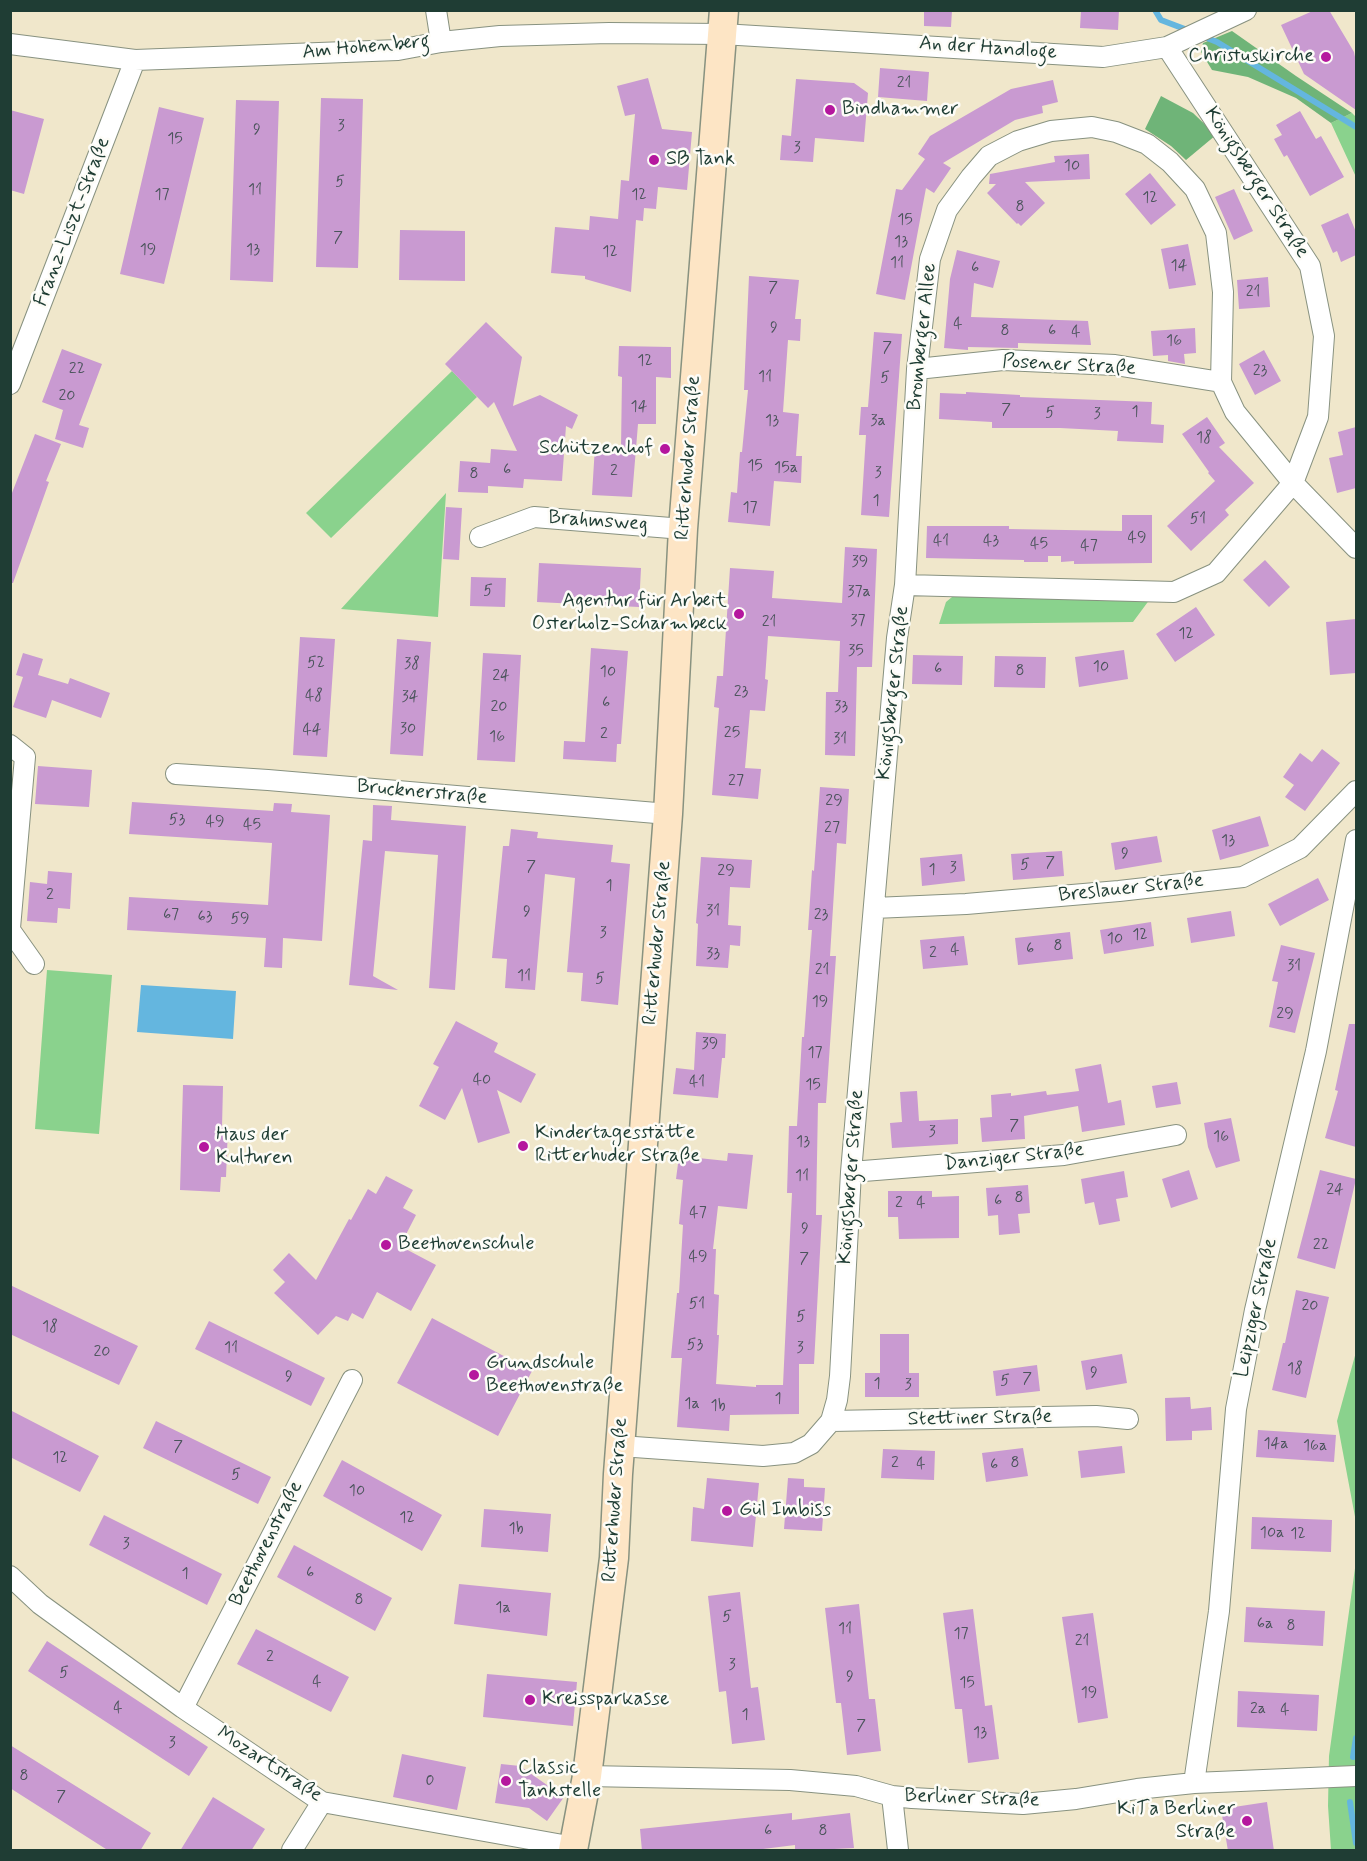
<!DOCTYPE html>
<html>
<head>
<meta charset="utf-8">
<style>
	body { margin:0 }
	#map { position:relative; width:1367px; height:1861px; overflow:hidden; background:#f0e7cb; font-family:Mynerve,sans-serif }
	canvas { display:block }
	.frame { position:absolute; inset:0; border:12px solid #1f3d34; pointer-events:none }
</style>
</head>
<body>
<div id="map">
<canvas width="1367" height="1861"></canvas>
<div class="frame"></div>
</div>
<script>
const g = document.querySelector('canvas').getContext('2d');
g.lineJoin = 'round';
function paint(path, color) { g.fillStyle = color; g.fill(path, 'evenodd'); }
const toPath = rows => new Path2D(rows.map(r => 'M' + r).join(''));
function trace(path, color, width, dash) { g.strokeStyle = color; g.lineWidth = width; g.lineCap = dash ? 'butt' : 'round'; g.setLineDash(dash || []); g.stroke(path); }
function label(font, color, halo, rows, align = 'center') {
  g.font = font + ' Mynerve,sans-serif'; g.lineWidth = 5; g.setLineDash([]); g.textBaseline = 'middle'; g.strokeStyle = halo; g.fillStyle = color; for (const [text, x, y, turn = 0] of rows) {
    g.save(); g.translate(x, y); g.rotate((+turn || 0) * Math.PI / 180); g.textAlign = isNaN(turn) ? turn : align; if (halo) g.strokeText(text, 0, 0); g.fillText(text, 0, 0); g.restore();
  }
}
paint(toPath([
	[1352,113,1356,117,1356,177,1331,123],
	[452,371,477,397,331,538,306,513],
	[446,493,438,617,341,609],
	[958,592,1153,595,1133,622,939,624,946,602],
	[47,970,112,975,99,1134,35,1129],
	[1356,1352,1356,1522,1337,1421],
	[1356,1561,1356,1850,1331,1850,1328,1806,1329,1756]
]), '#8ad28d');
paint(toPath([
	[1232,31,1296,76,1352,113,1331,123,1296,98,1248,77,1212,70,1201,52,1203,43],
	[1161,96,1193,113,1216,135,1186,160,1171,146,1145,129]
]), '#6fb478');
paint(toPath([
	[141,985,236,991,233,1039,137,1032]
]), '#64b6df');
trace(toPath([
	[1155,10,1161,20,1190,31],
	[1202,36,1217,42,1356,127],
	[1353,1757,1356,1738],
	[1350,1802,1356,1843]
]), '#64b6df', 6);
paint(toPath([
	[924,10,952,10,951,27,924,26],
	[1081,10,1119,10,1118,30,1080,28],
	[1315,10,1329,10,1354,52,1356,62,1356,110,1304,74,1281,25],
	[880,68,929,72,927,101,878,97],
	[648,78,662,129,692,132,687,190,658,187,656,209,644,208,643,221,636,220,631,292,585,279,585,276,551,273,555,227,589,230,590,216,618,219,621,180,629,181,635,114,625,116,617,86],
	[796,79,854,83,868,93,864,142,815,138,813,162,780,160,782,135,791,136],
	[1053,80,1058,102,1042,106,1043,113,1015,120,943,163,951,168,934,193,926,188,905,300,876,294,896,189,902,190,925,159,918,154,930,136,1011,89],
	[321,98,363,99,358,268,316,267],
	[236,100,279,101,273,282,230,280],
	[159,107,204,118,164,284,120,274],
	[10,110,44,119,24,194,10,190],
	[1300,111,1316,139,1321,136,1344,177,1310,196,1287,155,1284,157,1274,139,1282,135,1276,125],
	[1089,154,1090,179,1025,182,1045,203,1021,226,1018,223,1017,224,987,193,996,184,989,184,990,174,1055,162,1054,156],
	[1150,173,1176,205,1151,225,1125,194],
	[1234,189,1253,231,1234,240,1215,197],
	[1348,213,1356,232,1356,255,1341,262,1337,251,1333,253,1321,225],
	[400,230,465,231,465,281,399,280],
	[1188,244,1196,285,1169,289,1161,249],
	[957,250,1000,261,993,288,974,283,971,317,1088,321,1091,345,1018,343,1018,348,968,347,968,350,944,348,950,279],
	[749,276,799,280,795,319,801,319,800,341,788,340,783,412,799,414,796,456,802,456,801,483,774,481,770,526,728,522,731,492,737,493,740,452,742,452,748,390,744,390],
	[1268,277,1270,307,1239,309,1237,280],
	[486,322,522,357,513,406,540,395,578,415,572,429,566,426,562,481,524,479,523,488,488,486,488,493,458,492,460,461,490,463,491,449,517,451,494,402,488,408,445,364],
	[1195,328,1196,353,1184,354,1185,364,1168,361,1168,355,1153,356,1151,331],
	[874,332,902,334,889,517,861,515,866,435,859,435,861,407,868,407],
	[619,346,671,347,671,378,656,377,656,424,638,424,632,497,592,495,595,446,621,448,622,377,618,376],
	[62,349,102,364,79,425,89,428,83,448,55,439,63,410,42,402],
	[1264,350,1281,381,1255,395,1239,364],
	[966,392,1020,395,1020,397,1152,402,1151,424,1164,425,1163,443,1117,441,1118,431,1060,428,992,428,992,422,939,419,940,393,966,394],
	[1207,417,1225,443,1219,447,1254,483,1225,510,1229,515,1191,551,1167,526,1215,481,1208,473,1209,472,1182,434],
	[1356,427,1356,488,1337,493,1329,458,1343,455,1338,432],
	[35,434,61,444,46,481,49,482,13,583,10,583,10,498],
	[446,507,462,508,459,560,443,559],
	[1122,515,1152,515,1152,563,1074,564,1074,561,1061,562,1061,556,1048,556,1048,562,1024,562,1024,560,926,558,927,526,1009,526,1009,529,1122,531],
	[845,547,877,549,872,667,857,667,855,756,825,755,826,692,838,692,840,641,768,636,765,679,768,680,765,711,750,710,745,768,761,769,758,799,712,795,719,708,714,707,717,676,723,676,730,568,774,571,772,598,842,603],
	[1265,560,1290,587,1269,607,1243,580],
	[539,563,641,568,639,607,537,602],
	[471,577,506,578,505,607,470,606],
	[1196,607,1215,635,1175,662,1156,634],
	[1356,619,1356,673,1330,675,1326,622],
	[300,637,335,639,327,757,293,755],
	[397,639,431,642,423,756,390,754],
	[591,648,628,651,621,744,617,744,616,762,563,759,564,741,585,742],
	[1124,650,1128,679,1079,687,1075,657],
	[23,653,43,659,38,675,68,684,70,678,110,693,101,718,52,700,46,718,13,707,23,677,16,675],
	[483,653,521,655,515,762,477,760],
	[913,655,963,656,962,685,912,684],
	[995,656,1046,657,1045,688,994,687],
	[1322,749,1340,763,1305,811,1285,797,1294,785,1283,777,1300,753,1312,762],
	[38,766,92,770,89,807,35,804],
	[820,787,849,789,846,844,837,843,830,956,836,956,826,1103,818,1103,816,1215,822,1215,814,1364,799,1364,799,1414,730,1415,729,1431,677,1427,682,1358,671,1358,677,1293,679,1293,683,1225,679,1224,683,1180,676,1179,679,1156,727,1161,728,1153,753,1155,747,1209,718,1206,713,1249,716,1249,714,1294,719,1295,717,1335,719,1335,716,1384,756,1387,756,1385,783,1385,792,1193,787,1193,789,1126,797,1126,802,1037,804,1037,812,930,808,930,812,870,814,871],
	[132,802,273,811,274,803,292,804,291,812,330,815,322,941,283,938,282,968,264,967,266,938,127,930,129,897,268,905,272,843,129,834],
	[373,805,392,806,391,820,466,826,455,990,429,988,438,855,385,851,373,976,398,990,349,985,363,840,372,841],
	[1260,816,1269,846,1220,860,1212,830],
	[511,829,538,832,537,838,613,845,611,862,630,864,618,1005,581,1001,583,973,567,972,575,878,545,874,535,990,505,988,507,959,492,958,503,846,509,846],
	[1157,836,1162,862,1115,870,1111,843],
	[1062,851,1064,876,1013,880,1011,854],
	[962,854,965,881,922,886,920,858],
	[701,857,752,860,750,888,730,887,728,925,741,926,740,946,730,945,728,968,696,966,698,924,696,923],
	[48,871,72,873,70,909,58,908,57,923,27,921,30,882,47,884],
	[1318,878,1329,900,1280,926,1268,904],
	[1231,911,1235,936,1191,943,1187,918],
	[1151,922,1154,946,1104,954,1100,930],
	[1070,932,1073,959,1018,965,1015,938],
	[964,936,968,965,923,969,920,940],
	[1281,945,1315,953,1295,1033,1269,1027,1278,982,1272,981],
	[456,1021,498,1043,494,1052,536,1074,521,1103,497,1090,510,1133,478,1143,462,1088,445,1120,419,1106,439,1067,433,1064],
	[1349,1024,1356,1024,1356,1147,1325,1138,1338,1091,1335,1090],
	[696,1032,726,1034,725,1058,722,1058,718,1098,673,1094,676,1068,694,1070],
	[1101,1064,1108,1103,1121,1100,1125,1125,1082,1132,1078,1106,1024,1116,1025,1139,982,1142,980,1118,992,1117,991,1095,1011,1093,1011,1096,1046,1091,1047,1095,1079,1091,1075,1069],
	[1177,1082,1181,1104,1156,1108,1152,1086],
	[183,1085,223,1086,222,1127,228,1127,226,1177,221,1177,220,1192,180,1190],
	[917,1091,919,1121,958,1119,958,1144,892,1148,890,1123,902,1122,900,1092],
	[1231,1118,1240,1161,1216,1168,1208,1147,1204,1123],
	[1189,1170,1198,1199,1171,1208,1162,1179],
	[1320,1170,1356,1179,1335,1269,1297,1258],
	[1124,1171,1128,1197,1116,1199,1120,1221,1099,1225,1094,1202,1085,1204,1081,1179],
	[386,1176,413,1190,403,1208,416,1215,400,1246,436,1265,411,1311,377,1292,363,1319,352,1313,348,1321,336,1316,318,1335,274,1293,285,1282,273,1270,289,1253,316,1280,349,1219,351,1220,368,1189,376,1194],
	[1028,1185,1030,1213,1018,1214,1020,1233,999,1235,998,1215,988,1216,986,1188],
	[888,1191,932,1191,932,1197,959,1196,959,1238,899,1239,898,1217,888,1217],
	[10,1285,138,1346,119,1385,10,1334],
	[1296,1290,1329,1297,1306,1398,1272,1390,1283,1343,1285,1343],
	[432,1318,532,1371,498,1436,397,1383],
	[209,1321,325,1378,311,1406,195,1349],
	[880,1334,909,1334,909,1373,919,1373,919,1397,865,1397,865,1373,880,1373],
	[1122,1354,1127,1383,1086,1390,1081,1361],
	[1037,1365,1040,1391,996,1396,993,1371],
	[1190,1397,1191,1409,1211,1407,1212,1430,1192,1431,1192,1440,1166,1441,1165,1398],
	[10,1410,99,1456,80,1492,10,1457],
	[156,1421,271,1477,258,1504,143,1448],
	[1258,1430,1336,1435,1334,1462,1256,1457],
	[1122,1446,1125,1473,1081,1478,1078,1451],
	[1023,1448,1028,1476,986,1482,982,1453],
	[883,1449,935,1451,934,1480,881,1478],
	[342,1460,442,1515,422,1551,323,1496],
	[707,1478,759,1483,753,1547,691,1541,693,1507,704,1509],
	[788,1478,804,1479,804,1487,825,1488,822,1531,784,1529],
	[484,1509,551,1514,548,1552,481,1547],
	[104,1515,222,1574,207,1605,89,1545],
	[1252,1517,1332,1520,1331,1552,1251,1549],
	[294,1545,392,1598,375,1631,277,1577],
	[459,1584,551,1593,547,1636,454,1624],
	[740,1592,751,1688,758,1687,765,1740,732,1744,726,1691,719,1692,708,1596],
	[859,1604,869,1699,875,1699,881,1751,847,1755,841,1703,836,1703,825,1608],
	[1246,1607,1325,1611,1323,1646,1244,1642],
	[973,1609,985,1706,992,1705,999,1759,968,1763,962,1709,955,1709,943,1613],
	[1093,1613,1108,1718,1078,1723,1062,1617],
	[256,1629,349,1677,331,1712,237,1664],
	[47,1641,208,1747,189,1776,28,1671],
	[487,1674,577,1682,573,1726,483,1717],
	[1238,1691,1319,1695,1317,1731,1237,1727],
	[10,1745,151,1833,140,1851,109,1851,10,1788],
	[402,1754,466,1767,457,1810,393,1797],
	[501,1764,520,1766,564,1797,547,1821,529,1808,495,1803],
	[213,1797,265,1829,251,1851,180,1851],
	[1267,1802,1274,1851,1228,1851,1221,1809],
	[792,1813,792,1820,850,1813,854,1848,795,1851,795,1845,747,1851,642,1851,640,1829]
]), '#c99ad1');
const street = toPath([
	[436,10,441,42],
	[10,44,135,60,398,50,441,42,500,36,609,33,722,34,1103,57,1167,47,1246,10],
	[917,369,1003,360,1115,365,1221,382],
	[10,384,135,60],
	[480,537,534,517,683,529],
	[905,585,1174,592,1216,573,1293,483,1318,417,1324,336,1310,266,1167,47],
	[10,745,25,757,10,928],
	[176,774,268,780,668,814],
	[874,908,966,904,1119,891,1243,877,1300,848,1356,791],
	[10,930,34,964],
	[851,1172,1064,1155,1176,1135],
	[831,1421,1096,1416,1128,1419],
	[620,1446,763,1456,794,1453,811,1444,831,1421,837,1400,840,1376,851,1172,897,638,905,585,917,369,930,259,947,210,971,177,989,156,1018,141,1051,131,1092,127,1116,132,1147,144,1170,162,1195,189,1216,233,1223,292,1221,382,1235,412,1293,483,1356,548],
	[10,1576,40,1604,183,1708,322,1802,574,1847],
	[183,1708,352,1380],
	[587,1776,790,1780,856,1786,892,1796,912,1798,1023,1804,1076,1799,1137,1789,1194,1783,1356,1776],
	[1194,1783,1219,1611,1236,1409,1255,1310,1316,1051,1356,840],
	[892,1796,898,1850],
	[292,1850,322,1802]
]);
const secondary = toPath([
	[573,1850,587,1776,614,1558,618,1474,668,814,683,529,724,10]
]);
trace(street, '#889280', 22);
trace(secondary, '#889280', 31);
trace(street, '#fff', 20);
trace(secondary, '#fde5c5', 28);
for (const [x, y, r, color] of [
	[1326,57,6,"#b5179e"],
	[830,110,6,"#b5179e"],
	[654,160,6,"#b5179e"],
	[665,449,6,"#b5179e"],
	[739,614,6,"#b5179e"],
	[523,1146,6,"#b5179e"],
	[204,1147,6,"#b5179e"],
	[386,1245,6,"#b5179e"],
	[474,1375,6,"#b5179e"],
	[727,1511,6,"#b5179e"],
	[530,1700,6,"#b5179e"],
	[506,1781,6,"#b5179e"],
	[1247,1821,6,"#b5179e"]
]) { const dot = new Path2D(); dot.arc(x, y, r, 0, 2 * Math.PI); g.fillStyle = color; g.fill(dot); trace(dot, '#fdfcf7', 2); }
label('16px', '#4a545b', null, [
	["21",904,84],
	["3",341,127],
	["9",257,131],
	["15",175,140],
	["3",797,149],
	["10",1072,167],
	["5",340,183],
	["11",255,191],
	["17",162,196],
	["12",639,196],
	["12",1150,199],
	["8",1020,208],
	["15",905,221],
	["7",338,239],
	["13",901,243],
	["19",148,251],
	["13",253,251],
	["12",610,253],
	["11",897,264],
	["14",1179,267],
	["6",975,269],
	["7",773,289],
	["21",1253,293],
	["4",958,325],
	["9",774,329],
	["8",1005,332],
	["6",1052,332],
	["4",1076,333],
	["16",1174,342],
	["7",887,349],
	["12",645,362],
	["22",77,370],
	["23",1260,372],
	["11",765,378],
	["5",885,379],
	["20",67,397],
	["14",639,408],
	["7",1006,411],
	["1",1135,413],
	["5",1050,414],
	["3",1097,415],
	["13",772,422],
	["3a",878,422],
	["18",1204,439],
	["15",755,467],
	["15a",786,469],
	["6",507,471],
	["2",614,472],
	["3",878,474],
	["8",474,475],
	["1",876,502],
	["17",750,509],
	["51",1198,520],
	["49",1137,539],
	["41",941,542],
	["43",991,542],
	["45",1039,545],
	["47",1089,547],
	["39",860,563],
	["5",488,592],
	["37a",859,593],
	["37",858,622],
	["21",769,623],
	["12",1186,635],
	["35",856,652],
	["52",316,664],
	["38",412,665],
	["10",1101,668],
	["6",938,670],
	["8",1020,672],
	["10",608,673],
	["24",501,677],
	["23",741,693],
	["48",314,697],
	["34",410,698],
	["6",606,704],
	["20",499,708],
	["33",841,708],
	["30",408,730],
	["44",312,731],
	["25",732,734],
	["2",604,735],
	["16",497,738],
	["31",840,740],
	["27",736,782],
	["29",834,802],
	["53",177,821],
	["49",215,823],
	["45",252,826],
	["27",832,829],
	["13",1228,842],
	["9",1125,855],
	["7",1050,864],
	["5",1025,866],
	["7",531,868],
	["3",953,869],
	["1",932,871],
	["29",726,872],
	["1",609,887],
	["2",50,896],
	["31",713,912],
	["9",527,913],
	["67",171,916],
	["23",821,916],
	["63",205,918],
	["59",240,920],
	["3",603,934],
	["12",1140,936],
	["10",1115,940],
	["8",1058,947],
	["6",1030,950],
	["4",955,951],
	["2",933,954],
	["33",713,955],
	["31",1294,967],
	["21",822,971],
	["11",524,977],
	["5",600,980],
	["19",820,1003],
	["29",1285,1015],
	["39",710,1045],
	["17",815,1054],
	["40",482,1081],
	["41",697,1083],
	["15",813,1086],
	["7",1014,1127],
	["3",932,1133],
	["16",1221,1138],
	["13",803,1143],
	["11",802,1177],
	["24",1335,1191],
	["8",1019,1199],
	["6",998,1202],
	["2",899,1204],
	["4",921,1204],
	["47",698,1214],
	["9",805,1230],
	["22",1321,1246],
	["49",698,1258],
	["7",804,1260],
	["51",697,1305],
	["20",1310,1307],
	["5",801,1318],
	["18",50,1328],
	["53",695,1346],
	["11",231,1349],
	["3",800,1349],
	["20",102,1353],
	["18",1295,1370],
	["9",1094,1374],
	["9",289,1378],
	["7",1027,1380],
	["5",1005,1382],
	["1",877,1385],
	["3",908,1386],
	["1",778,1400],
	["1a",692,1405],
	["1b",718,1407],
	["14a",1276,1445],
	["16a",1315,1447],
	["7",178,1448],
	["12",60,1459],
	["2",895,1464],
	["8",1015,1464],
	["4",921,1465],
	["6",994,1466],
	["5",236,1476],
	["10",357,1492],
	["12",407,1519],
	["1b",516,1530],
	["10a",1272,1534],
	["12",1298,1535],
	["3",126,1545],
	["6",310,1574],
	["1",185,1575],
	["8",359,1601],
	["1a",503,1609],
	["5",727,1618],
	["6a",1265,1625],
	["8",1291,1627],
	["11",845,1630],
	["17",961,1635],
	["21",1082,1642],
	["2",270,1658],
	["3",732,1666],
	["5",64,1674],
	["9",850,1678],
	["4",317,1683],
	["15",967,1684],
	["19",1089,1694],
	["4",118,1709],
	["2a",1258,1710],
	["4",1285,1711],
	["1",745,1716],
	["7",861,1727],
	["13",980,1734],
	["3",172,1744],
	["8",24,1777],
	["0",430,1782],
	["7",61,1798],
	["6",768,1832],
	["8",823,1832]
]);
label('20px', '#1f3d34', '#fdfcf7', [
	["Am Hohenberg",366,48,-5],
	["An der Handloge",988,49,4],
	["Königsberger Straße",1256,183,57],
	["Franz-Liszt-Straße",73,222,-69],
	["Bromberger Allee",923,337,-84],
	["Posener Straße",1069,366,3],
	["Ritterhuder Straße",689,458,-86],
	["Brahmsweg",598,522,4],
	["Königsberger Straße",894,693,-84],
	["Brucknerstraße",422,793,5],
	["Breslauer Straße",1131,889,-6],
	["Ritterhuder Straße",658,943,-85],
	["Danziger Straße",1014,1158,-6],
	["Königsberger Straße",852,1177,-86],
	["Leipziger Straße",1257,1308,-78],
	["Stettiner Straße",980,1419,-1],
	["Ritterhuder Straße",616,1500,-86],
	["Beethovenstraße",267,1544,-63],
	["Mozartstraße",269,1765,33],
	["Berliner Straße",972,1799,2]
]);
label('20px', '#1f3d34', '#fdfcf7', [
	["Christuskirche",1314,57,"right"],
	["Bindhammer",842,110],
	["SB Tank",666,160],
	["Schützenhof",653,449,"right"],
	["Agentur für Arbeit",727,602,"right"],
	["Osterholz-Scharmbeck",727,625,"right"],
	["Kindertagesstätte",535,1134],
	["Ritterhuder Straße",535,1157],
	["Haus der",216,1136],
	["Kulturen",216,1159],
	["Beethovenschule",398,1245],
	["Grundschule",486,1364],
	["Beethovenstraße",486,1387],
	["Gül Imbiss",739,1511],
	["Kreissparkasse",542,1700],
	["Classic",518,1769],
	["Tankstelle",518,1792],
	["KiTa Berliner",1235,1810,"right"],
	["Straße",1235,1833,"right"]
], 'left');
</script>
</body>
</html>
